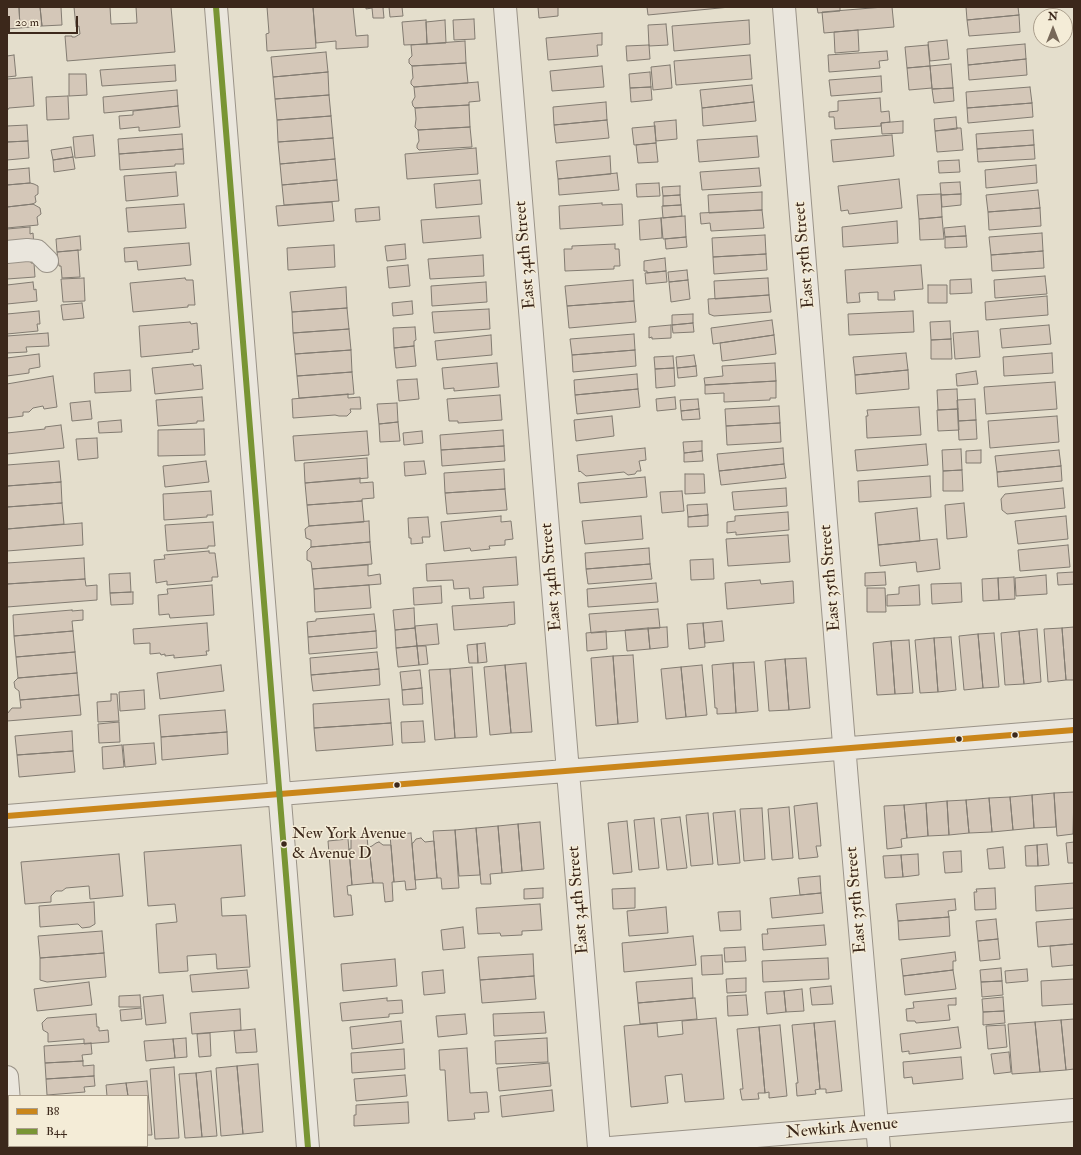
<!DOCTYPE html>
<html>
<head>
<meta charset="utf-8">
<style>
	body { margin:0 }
	#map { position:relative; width:1081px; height:1155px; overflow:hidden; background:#e4decc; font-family:"IM FELL Double Pica",serif }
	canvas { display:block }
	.frame { position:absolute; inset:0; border:8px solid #3c281b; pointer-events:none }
	.legend { position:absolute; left:8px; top:1095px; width:140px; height:52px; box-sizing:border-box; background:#f4ecd7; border:1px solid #aa9e8c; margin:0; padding:5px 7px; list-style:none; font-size:12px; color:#3c281b }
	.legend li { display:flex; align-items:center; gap:8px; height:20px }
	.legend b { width:20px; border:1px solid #aa9e8c }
	.north { position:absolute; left:1033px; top:8px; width:40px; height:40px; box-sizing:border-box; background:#f4ecd7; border:1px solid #aa9e8c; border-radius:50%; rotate:0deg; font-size:11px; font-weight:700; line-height:16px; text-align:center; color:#3c281b }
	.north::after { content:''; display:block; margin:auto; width:14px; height:18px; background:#776859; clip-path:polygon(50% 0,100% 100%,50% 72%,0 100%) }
	.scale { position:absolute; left:8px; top:16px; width:70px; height:18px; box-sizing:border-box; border:2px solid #3c281b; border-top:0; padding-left:5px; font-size:12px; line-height:14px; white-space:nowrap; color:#3c281b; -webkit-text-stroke:3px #f4ecd7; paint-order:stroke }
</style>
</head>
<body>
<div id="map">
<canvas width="1081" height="1155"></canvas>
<div class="frame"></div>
<ul class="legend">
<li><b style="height:5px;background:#ca861a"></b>B8</li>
<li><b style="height:5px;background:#799534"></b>B44</li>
</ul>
<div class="north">N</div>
<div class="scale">20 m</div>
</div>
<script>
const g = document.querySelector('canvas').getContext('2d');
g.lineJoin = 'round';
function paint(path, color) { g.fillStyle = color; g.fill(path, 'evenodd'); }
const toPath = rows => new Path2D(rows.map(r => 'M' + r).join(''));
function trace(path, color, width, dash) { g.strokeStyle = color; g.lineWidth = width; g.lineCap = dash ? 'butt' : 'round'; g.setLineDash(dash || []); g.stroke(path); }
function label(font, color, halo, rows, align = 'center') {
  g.font = font + ' "IM FELL Double Pica",serif'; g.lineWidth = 3; g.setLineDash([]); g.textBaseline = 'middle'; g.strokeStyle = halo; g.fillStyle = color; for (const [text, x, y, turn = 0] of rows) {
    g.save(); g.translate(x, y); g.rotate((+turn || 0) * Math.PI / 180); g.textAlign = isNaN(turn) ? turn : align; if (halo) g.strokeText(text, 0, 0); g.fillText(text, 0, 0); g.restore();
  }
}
const building = toPath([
	[7,7,19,7,20,28,7,29,7,7],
	[19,7,40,7,42,26,20,28,19,7],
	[40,7,61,7,62,25,42,26,40,7],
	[74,7,110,7,111,24,137,23,136,7,171,7,175,52,67,61,65,36,72,36,72,37,75,37,80,34,79,26,76,27,74,7],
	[267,7,313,7,316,48,267,51,266,34,269,33,267,7],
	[313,7,353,7,356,36,368,35,368,47,336,49,336,41,316,43,313,7],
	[366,7,386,7,383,8,384,18,373,18,372,8,366,9,366,7],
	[386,7,402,7,403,16,390,17,389,7,386,7],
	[538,7,558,7,558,16,539,18,538,7],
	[647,7,730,7,648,15,647,7],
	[817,7,840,7,840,11,818,13,817,7],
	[884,7,892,7,894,27,824,33,822,12,884,7],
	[966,7,1018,7,1019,15,967,20,966,7],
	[1019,15,1020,32,969,36,967,20,1019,15],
	[474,19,475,39,454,40,453,20,474,19],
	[426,20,427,44,404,45,402,22,426,20],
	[445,20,446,43,427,44,426,22,445,20],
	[749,20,750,44,674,51,672,26,749,20],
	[666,24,668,45,649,46,648,25,666,24],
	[858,30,859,51,835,53,834,32,858,30],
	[602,33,602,45,597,45,598,56,548,60,546,38,602,33],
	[947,40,949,59,930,61,928,42,947,40],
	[465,41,466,63,412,66,409,63,409,59,412,56,411,45,465,41],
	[1025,44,1026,59,968,65,967,49,1025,44],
	[649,45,650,59,627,61,626,46,649,45],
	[928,45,930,66,907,68,905,47,928,45],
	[887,51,888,60,879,61,880,68,829,72,828,55,887,51],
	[326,52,328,72,273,77,271,57,326,52],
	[14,55,16,76,7,77,7,56,14,55],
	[750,55,752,79,676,85,674,61,750,55],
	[1026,59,1027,75,969,80,968,65,1026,59],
	[466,63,468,83,414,87,411,84,411,81,413,78,412,66,466,63],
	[951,64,953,88,932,89,930,66,951,64],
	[175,65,176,81,102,86,100,70,175,65],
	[670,65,672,88,653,90,651,67,670,65],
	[602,66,604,87,552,91,550,71,602,66],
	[930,66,932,88,909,90,907,68,930,66],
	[328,72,329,95,275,99,273,77,328,72],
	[650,72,651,87,630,88,629,74,650,72],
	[69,74,86,74,87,95,69,96,69,74],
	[881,76,882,92,831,96,829,80,881,76],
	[32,77,34,106,9,108,7,111,7,79,32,77],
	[478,82,480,101,469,102,469,105,415,108,413,106,412,102,415,97,414,87,478,82],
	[752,85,754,102,702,108,700,90,752,85],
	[651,87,652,100,631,102,630,88,651,87],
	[1030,87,1032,103,967,108,966,92,1030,87],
	[953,88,954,101,934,103,932,89,953,88],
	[177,90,178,106,104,113,103,97,177,90],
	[329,95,331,116,277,120,275,99,329,95],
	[68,96,69,119,47,120,46,97,68,96],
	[880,98,881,112,889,111,890,122,881,123,881,126,835,129,834,117,829,117,829,112,838,111,838,101,880,98],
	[606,102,607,120,554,125,553,107,606,102],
	[754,102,756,121,703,126,702,108,754,102],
	[1032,103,1033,117,968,123,967,108,1032,103],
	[469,105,470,127,418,130,415,127,416,119,415,108,469,105],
	[178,106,180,127,139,131,139,127,120,129,119,116,133,115,133,111,178,106],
	[331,116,333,138,278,142,277,120,331,116],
	[956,117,957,129,935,131,934,119,956,117],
	[607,120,609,138,556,143,554,125,607,120],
	[676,120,677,139,656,141,654,122,676,120],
	[903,121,903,133,882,134,881,123,903,121],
	[27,125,28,141,7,142,7,126,27,125],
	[655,126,656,143,634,145,632,128,655,126],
	[470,127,472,147,419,150,417,148,417,145,419,141,418,130,470,127],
	[957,128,961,128,963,150,937,152,935,131,957,128],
	[1033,130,1034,145,977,149,976,134,1033,130],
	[182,134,183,149,119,154,118,139,182,134],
	[93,135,95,156,75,158,73,137,93,135],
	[892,135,894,156,833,162,831,140,892,135],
	[757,136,759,157,699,162,697,140,757,136],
	[333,138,335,159,280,164,278,142,333,138],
	[28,141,29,158,7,160,7,142,28,141],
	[656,143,658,162,638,163,636,145,656,143],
	[1034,145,1035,159,978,162,977,149,1034,145],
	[71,147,73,157,53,160,51,150,71,147],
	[476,148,478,174,407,179,405,154,476,148],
	[183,149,184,164,175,164,175,166,120,170,119,154,183,149],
	[610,156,611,174,558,179,556,161,610,156],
	[73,157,75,169,54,172,53,160,73,157],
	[335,159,337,180,282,185,280,164,335,159],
	[959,160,960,172,939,173,938,161,959,160],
	[1036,165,1037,183,986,188,985,170,1036,165],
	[29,168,30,183,7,185,7,170,29,168],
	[759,168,761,186,702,190,700,172,759,168],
	[176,172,178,196,126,201,124,176,176,172],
	[617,173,619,190,559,195,558,179,617,173],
	[899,179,902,208,849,214,848,210,841,211,838,186,899,179],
	[337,180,339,201,284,205,282,185,337,180],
	[480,180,482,204,436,208,434,184,480,180],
	[960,182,961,194,941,195,940,183,960,182],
	[30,183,34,184,38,186,38,194,35,196,36,202,33,204,7,207,7,185,30,183],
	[659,183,660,196,637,197,636,184,659,183],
	[680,186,680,195,663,196,662,187,680,186],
	[1038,190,1040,208,988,212,986,195,1038,190],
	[762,192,762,210,709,213,708,195,762,192],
	[941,194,942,217,919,219,917,195,941,194],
	[961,194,961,205,942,207,941,195,961,194],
	[680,195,681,205,663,206,663,196,680,195],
	[332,202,334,221,278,226,276,206,332,202],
	[602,203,602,205,622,204,623,225,560,229,559,206,602,203],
	[33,204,40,208,41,214,37,217,38,225,7,228,7,207,33,204],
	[184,204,186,228,128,232,126,208,184,204],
	[681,205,682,216,663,218,662,206,681,205],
	[379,207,380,220,356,222,355,209,379,207],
	[1040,208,1041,226,989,230,988,212,1040,208],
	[762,210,764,228,711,231,710,223,701,224,700,213,762,210],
	[479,216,481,238,423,243,421,220,479,216],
	[685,216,686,237,663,239,661,218,685,216],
	[942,217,944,239,920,240,919,219,942,217],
	[661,218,662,238,640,240,639,220,661,218],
	[897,221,898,243,843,247,842,227,897,221],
	[965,226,966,236,945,237,944,228,965,226],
	[30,227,30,234,33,233,34,246,7,249,7,229,30,227],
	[1042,233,1043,251,991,255,989,237,1042,233],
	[765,235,766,254,713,257,712,238,765,235],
	[80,236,81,250,57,252,56,239,80,236],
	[966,236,967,247,945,248,945,237,966,236],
	[686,237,687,247,666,249,665,239,686,237],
	[189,243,191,265,138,270,137,261,125,262,124,248,189,243],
	[405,244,406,259,387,261,385,246,405,244],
	[615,244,615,249,619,249,620,266,614,266,614,269,565,271,564,249,572,249,572,246,615,244],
	[334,245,335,267,288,270,287,248,334,245],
	[78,250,80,277,62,278,61,266,59,266,57,252,78,250],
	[1043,251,1044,268,992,271,991,255,1043,251],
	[766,254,767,270,714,274,713,257,766,254],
	[483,255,484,276,430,279,428,259,483,255],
	[31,257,31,263,34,263,35,277,7,279,7,259,31,257],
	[665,258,666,271,647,273,647,271,644,271,644,261,665,258],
	[408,265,410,286,389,288,387,267,408,265],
	[921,265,923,289,894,291,895,300,878,300,878,292,859,293,860,302,847,303,845,270,921,265],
	[687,270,688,280,669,282,668,272,687,270],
	[666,271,667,282,646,284,645,273,666,271],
	[1045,276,1047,294,995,298,994,280,1045,276],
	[84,278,85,301,63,302,61,279,84,278],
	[185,278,186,280,193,280,195,305,188,305,188,307,133,312,130,283,185,278],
	[768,278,769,295,715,299,714,281,768,278],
	[971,279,972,293,950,294,950,280,971,279],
	[633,280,634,301,567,306,565,286,633,280],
	[688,280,690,299,671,302,669,282,688,280],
	[33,282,34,290,36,289,37,301,7,304,7,285,33,282],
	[486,282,487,302,432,306,431,286,486,282],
	[928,285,947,285,947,303,928,303,928,285],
	[346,287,347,308,292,312,290,292,346,287],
	[769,295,771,312,714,316,709,314,708,299,769,295],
	[1047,296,1048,315,986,320,985,302,1047,296],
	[412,301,413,314,393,316,392,303,412,301],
	[634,301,636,322,569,328,567,306,634,301],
	[82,303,84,318,63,320,61,305,82,303],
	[347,308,349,329,293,333,292,312,347,308],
	[489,309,490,329,434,333,432,312,489,309],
	[39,311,40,324,37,324,38,331,7,334,7,314,39,311],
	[913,311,914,332,849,335,848,314,913,311],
	[693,314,693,323,672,325,672,315,693,314],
	[772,320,774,335,713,344,711,328,772,320],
	[950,321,951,339,931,340,930,322,950,321],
	[190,322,191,324,197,323,199,349,192,350,193,352,141,357,139,326,190,322],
	[693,323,694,332,673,333,672,325,693,323],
	[671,325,671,338,652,339,652,337,649,338,649,327,671,325],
	[1049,325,1051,344,1002,348,1000,329,1049,325],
	[415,327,416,340,414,341,414,346,394,348,393,328,415,327],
	[349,329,351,350,295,354,293,333,349,329],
	[978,331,980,357,955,359,953,333,978,331],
	[48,333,49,346,26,347,27,352,7,353,7,336,48,333],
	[634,334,635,350,572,355,570,339,634,334],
	[491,335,492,355,437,360,435,341,491,335],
	[774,335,776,354,722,361,720,343,774,335],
	[951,339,952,359,931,359,931,340,951,339],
	[414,346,416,366,396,368,394,348,414,346],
	[351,350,352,372,297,376,295,354,351,350],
	[635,350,636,366,573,372,572,355,635,350],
	[906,353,908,370,855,375,853,357,906,353],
	[1052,353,1053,373,1004,376,1003,357,1052,353],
	[39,354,40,367,29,369,29,373,7,376,7,358,39,354],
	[694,355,696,366,677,368,676,357,694,355],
	[673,356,674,368,655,369,654,357,673,356],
	[497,363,499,387,454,391,454,388,444,389,442,368,497,363],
	[775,363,776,381,705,385,704,378,723,376,722,366,775,363],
	[193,364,194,366,201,365,203,389,155,394,152,368,193,364],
	[696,366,697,376,678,378,677,368,696,366],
	[674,368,675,386,656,388,655,369,674,368],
	[130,370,131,391,95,393,94,373,130,370],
	[908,370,909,389,856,394,855,375,908,370],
	[976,371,978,384,957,386,956,374,976,371],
	[352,372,354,394,299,398,297,376,352,372],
	[637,374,638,389,575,395,574,380,637,374],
	[53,376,57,407,44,409,43,406,33,408,29,412,23,412,23,416,7,418,7,384,53,376],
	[417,379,419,399,399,401,397,380,417,379],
	[776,381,776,398,770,398,770,400,724,402,724,393,705,394,705,385,776,381],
	[1055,382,1057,409,986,414,984,387,1055,382],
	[638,389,640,407,577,414,575,395,638,389],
	[957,389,958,409,938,410,937,390,957,389],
	[348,394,348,398,360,397,361,409,350,409,351,412,347,416,339,416,335,415,293,418,292,399,348,394],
	[500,395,502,420,458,423,458,421,449,421,447,399,500,395],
	[202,397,204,421,197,421,197,423,158,426,156,400,202,397],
	[675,397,676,409,657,411,656,399,675,397],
	[698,399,699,409,681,411,680,400,698,399],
	[975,399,976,420,958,421,957,400,975,399],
	[90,401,92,419,72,421,70,403,90,401],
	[397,403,398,422,379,424,377,404,397,403],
	[779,406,780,423,726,426,725,409,779,406],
	[919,407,921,435,867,438,866,416,868,416,867,410,919,407],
	[699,409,700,419,682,420,681,411,699,409],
	[958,409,959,430,938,431,937,410,958,409],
	[612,416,614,436,576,441,574,420,612,416],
	[1057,416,1059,442,990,448,988,421,1057,416],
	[121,420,122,432,99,433,98,422,121,420],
	[976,420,977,439,959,440,958,421,976,420],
	[398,422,400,441,380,442,379,424,398,422],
	[780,423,781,442,727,445,726,426,780,423],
	[61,425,64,448,7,454,7,433,45,429,45,427,61,425],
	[204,429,205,455,158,456,158,430,204,429],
	[503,430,504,446,441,450,440,435,503,430],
	[367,431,369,455,295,461,293,436,367,431],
	[422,431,423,443,404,445,403,433,422,431],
	[97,438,98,458,78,460,76,439,97,438],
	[702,441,702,451,684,453,683,442,702,441],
	[926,444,928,465,857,471,855,450,926,444],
	[504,446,505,461,442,466,441,450,504,446],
	[645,448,646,460,639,461,641,471,637,471,635,474,628,475,624,472,586,476,580,471,579,472,577,455,645,448],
	[783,448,784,464,719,471,717,454,783,448],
	[961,449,962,470,943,471,942,450,961,449],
	[981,450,981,463,966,463,966,451,981,450],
	[1059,450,1061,466,997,472,995,456,1059,450],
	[702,451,703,461,684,462,684,453,702,451],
	[367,458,368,478,305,483,304,463,367,458],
	[59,461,61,482,7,486,7,465,59,461],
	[206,461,209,482,165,487,163,466,206,461],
	[424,461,426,474,405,476,404,462,424,461],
	[784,464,786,478,721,485,719,471,784,464],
	[1061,466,1062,481,998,487,997,472,1061,466],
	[504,469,505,489,445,493,444,473,504,469],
	[962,470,963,491,943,491,943,471,962,470],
	[685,474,704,474,705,493,685,494,685,474],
	[930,476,931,497,859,502,858,481,930,476],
	[645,477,647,497,580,503,578,483,645,477],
	[360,478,360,483,373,482,374,498,362,499,362,501,307,505,305,483,360,478],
	[61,482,62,503,7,507,7,486,61,482],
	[786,488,787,506,734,510,732,492,786,488],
	[1063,488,1065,508,1007,514,1002,510,1001,499,1005,494,1063,488],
	[505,489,507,510,447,514,445,493,505,489],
	[211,491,213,515,207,515,207,517,164,520,163,494,211,491],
	[682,491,684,511,662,513,660,492,682,491],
	[362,501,364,522,309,526,307,505,362,501],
	[62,503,64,524,7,529,7,507,62,503],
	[964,503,967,537,947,539,945,505,964,503],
	[707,504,708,515,688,517,687,505,707,504],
	[917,508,920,541,878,545,875,513,917,508],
	[788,512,789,530,736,535,736,532,727,533,727,522,735,521,735,516,788,512],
	[708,515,708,526,688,527,688,517,708,515],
	[501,516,501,522,511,521,513,539,505,540,505,545,489,546,490,549,471,551,470,548,444,551,441,522,501,516],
	[641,516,643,539,585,544,582,521,641,516],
	[1066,516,1068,539,1018,544,1015,521,1066,516],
	[428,517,430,537,422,537,423,543,411,544,411,538,409,538,408,518,428,517],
	[369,521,370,542,311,547,311,540,306,538,305,529,309,526,369,521],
	[213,522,215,546,208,546,208,548,167,551,165,525,213,522],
	[82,523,83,545,7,551,7,529,82,523],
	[788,535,790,562,728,566,726,539,788,535],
	[937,539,940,569,917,572,916,562,880,566,878,545,937,539],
	[370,542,372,564,312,569,311,562,307,560,307,551,311,547,370,542],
	[1068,545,1070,567,1020,571,1018,550,1068,545],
	[649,548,650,564,586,569,585,553,649,548],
	[209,551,209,553,215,553,218,577,212,577,212,581,167,585,167,581,156,583,154,560,165,559,164,555,209,551],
	[516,557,518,585,483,587,484,598,470,599,469,588,454,589,453,580,427,581,426,564,516,557],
	[84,558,85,579,7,584,7,563,84,558],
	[713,559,714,579,691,580,690,560,713,559],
	[650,564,652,579,588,584,586,569,650,564],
	[368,565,368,576,380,574,381,584,314,589,312,569,368,565],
	[885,572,886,585,865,586,865,573,885,572],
	[1074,572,1074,584,1058,585,1057,573,1074,572],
	[130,573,131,592,110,593,109,574,130,573],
	[1046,575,1047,594,1016,596,1015,578,1046,575],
	[1014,577,1015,599,999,600,998,578,1014,577],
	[998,578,999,600,983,601,982,579,998,578],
	[85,579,86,586,97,585,97,600,7,607,7,584,85,579],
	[760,580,761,584,793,581,794,603,727,609,725,583,760,580],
	[656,583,658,602,588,607,587,589,656,583],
	[961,583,962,602,932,604,931,584,961,583],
	[212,585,214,615,170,618,169,614,159,615,158,595,168,594,167,589,212,585],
	[369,585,371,608,315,612,314,589,369,585],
	[919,585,920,605,887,606,887,595,899,594,899,587,919,585],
	[441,586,442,603,414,605,413,588,441,586],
	[867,588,885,588,886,612,867,612,867,588],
	[133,592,133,604,111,605,110,593,133,592],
	[514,602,515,624,508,625,508,626,454,630,452,606,514,602],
	[414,608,415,628,395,630,393,610,414,608],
	[658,609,660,628,591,633,589,614,658,609],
	[72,610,72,611,83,610,83,620,72,621,73,631,14,636,13,615,72,610],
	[374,614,376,631,308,637,307,622,316,621,316,619,374,614],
	[722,621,724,641,705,643,703,623,722,621],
	[207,623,209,651,206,651,207,655,174,658,174,655,165,656,165,654,161,655,160,653,150,654,150,643,134,644,133,629,207,623],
	[703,623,705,647,689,649,687,624,703,623],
	[437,624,439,644,417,646,415,626,437,624],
	[667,627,668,647,650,649,648,628,667,627],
	[1074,627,1074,680,1066,680,1062,628,1074,627],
	[415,628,417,646,396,648,395,630,415,628],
	[648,628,650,649,627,651,625,630,648,628],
	[1062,628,1066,680,1048,682,1044,629,1062,628],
	[1037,629,1041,682,1024,684,1019,631,1037,629],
	[73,631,75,652,16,657,14,636,73,631],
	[376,631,377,648,309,654,308,637,376,631],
	[606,631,607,649,587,651,586,633,606,631],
	[1019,631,1024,684,1005,685,1001,633,1019,631],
	[994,633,999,687,983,688,978,634,994,633],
	[978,634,983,688,964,690,959,636,978,634],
	[951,637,956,690,938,692,934,638,951,637],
	[934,638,938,692,920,693,915,640,934,638],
	[909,640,913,693,895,694,891,641,909,640],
	[891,641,895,694,877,695,873,643,891,641],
	[485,643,487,662,478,663,477,644,485,643],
	[477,644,478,663,469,663,467,645,477,644],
	[417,646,419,665,398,667,396,648,417,646],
	[417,646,426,646,428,664,419,665,417,646],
	[75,652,77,673,18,678,16,657,75,652],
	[377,652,379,669,311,675,310,658,377,652],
	[633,655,638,722,618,724,613,656,633,655],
	[613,656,618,724,596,726,591,658,613,656],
	[806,658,810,708,789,710,785,659,806,658],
	[785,659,789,710,769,711,765,661,785,659],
	[754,662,758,711,736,713,733,663,754,662],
	[526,663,532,732,511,733,505,665,526,663],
	[733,663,736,713,717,714,717,708,715,708,712,665,733,663],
	[221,665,224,691,160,699,157,673,221,665],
	[505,665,511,733,490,735,484,667,505,665],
	[702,665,707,715,686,717,681,667,702,665],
	[472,667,477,737,455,738,450,669,472,667],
	[681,667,686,717,666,719,661,669,681,667],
	[379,669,380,685,313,691,311,675,379,669],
	[450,669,455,738,435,740,429,670,450,669],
	[420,670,422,688,402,690,400,672,420,670],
	[77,673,79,695,20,700,19,691,15,688,14,682,18,678,77,673],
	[422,688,423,704,403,705,402,690,422,688],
	[144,690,145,709,120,711,119,692,144,690],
	[111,694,117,694,119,721,98,722,97,702,111,701,111,694],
	[79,695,81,715,7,721,7,714,12,708,21,708,20,700,79,695],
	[389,699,391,723,314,728,313,704,389,699],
	[225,710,227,732,161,737,159,715,225,710],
	[423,721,425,742,402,743,401,722,423,721],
	[119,722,120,742,99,743,98,724,119,722],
	[391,723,393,745,316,751,314,728,391,723],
	[72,731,73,751,17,755,15,736,72,731],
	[227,732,228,754,162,760,161,737,227,732],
	[154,743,156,764,125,767,123,745,154,743],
	[122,745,124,767,103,769,102,747,122,745],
	[73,751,75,772,19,777,17,755,73,751],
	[1074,792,1073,834,1057,836,1054,793,1074,792],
	[1054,793,1056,827,1034,828,1032,795,1054,793],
	[1032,795,1034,828,1013,830,1010,797,1032,795],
	[1010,797,1013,830,992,832,989,798,1010,797],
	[989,798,992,832,969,833,966,800,989,798],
	[966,800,969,833,949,835,947,801,966,800],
	[947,801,949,835,928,836,926,803,947,801],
	[817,803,821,846,816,846,818,857,799,859,794,806,817,803],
	[926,803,928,836,907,838,904,805,926,803],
	[904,805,907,838,901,839,902,847,887,849,884,806,904,805],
	[789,807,793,858,772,860,768,809,789,807],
	[762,808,765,859,744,861,740,809,762,808],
	[735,811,740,863,718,865,713,813,735,811],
	[708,813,713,864,691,866,686,815,708,813],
	[680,817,687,868,667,870,661,819,680,817],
	[654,818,659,868,639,870,634,820,654,818],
	[627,821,632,872,613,874,608,823,627,821],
	[540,822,544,869,522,871,518,824,540,822],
	[518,824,522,871,502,873,498,826,518,824],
	[498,826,502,873,490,874,491,884,481,884,476,828,498,826],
	[476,828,480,875,459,876,455,830,476,828],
	[455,830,459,888,442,889,441,878,437,878,433,831,455,830],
	[411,833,416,889,406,890,405,881,394,882,390,835,411,833],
	[367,837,368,847,369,847,373,883,352,885,349,849,351,849,351,838,367,837],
	[421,838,425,842,434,841,437,878,415,880,412,843,413,843,416,839,421,838],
	[348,839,352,885,347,886,348,895,351,895,353,915,334,917,328,841,348,839],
	[379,842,383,845,391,845,394,882,392,882,393,901,385,902,383,883,373,883,369,847,372,846,376,843,379,842],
	[1074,842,1074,863,1068,863,1066,843,1074,842],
	[1047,844,1049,865,1038,866,1037,845,1047,844],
	[241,845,245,896,221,898,222,916,246,915,250,967,217,969,216,954,187,956,188,971,159,973,156,924,177,922,175,904,148,906,144,852,241,845],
	[1037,845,1038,866,1026,866,1025,846,1037,845],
	[1003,847,1005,868,989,869,987,849,1003,847],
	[961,851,962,872,945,873,943,852,961,851],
	[119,854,123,896,90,899,89,886,66,888,62,891,56,891,51,896,51,902,25,904,21,862,119,854],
	[918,854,919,875,903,877,901,855,918,854],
	[901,855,903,877,885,878,883,856,901,855],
	[820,876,821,893,800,895,798,878,820,876],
	[1074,883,1074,908,1036,911,1035,886,1074,883],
	[543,888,543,898,524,899,524,889,543,888],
	[635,888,635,908,613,909,612,889,635,888],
	[995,888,996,909,975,910,974,892,977,892,976,889,995,888],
	[821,893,823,913,772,918,770,898,821,893],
	[955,899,956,910,948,911,949,917,898,921,896,904,955,899],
	[94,902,95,924,90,927,82,928,78,924,40,927,39,906,94,902],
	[540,904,542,930,522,931,522,935,501,936,500,933,478,934,476,908,540,904],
	[666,907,668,933,629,936,627,911,666,907],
	[740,911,741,930,720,931,718,912,740,911],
	[949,917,950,936,899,940,898,921,949,917],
	[996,919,998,939,978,941,976,921,996,919],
	[1074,919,1074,944,1038,947,1036,922,1074,919],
	[824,925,826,945,763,950,762,934,768,934,767,929,824,925],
	[463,927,465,948,443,950,441,930,463,927],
	[102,931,104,953,40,958,38,936,102,931],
	[693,936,696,965,624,972,622,943,693,936],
	[998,939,1000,959,980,961,978,941,998,939],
	[1074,944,1074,965,1052,967,1050,946,1074,944],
	[745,947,746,961,725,962,724,948,745,947],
	[955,952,956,961,953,961,953,970,903,976,901,959,955,952],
	[104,953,106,977,47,982,40,980,40,958,104,953],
	[533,954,534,976,480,980,478,957,533,954],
	[722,955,723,974,702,975,701,956,722,955],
	[828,958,829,979,763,982,762,961,828,958],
	[395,959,397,986,343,991,341,964,395,959],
	[1001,968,1002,981,981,982,980,970,1001,968],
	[1027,969,1028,981,1006,983,1005,971,1027,969],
	[247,970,249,988,192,992,190,975,247,970],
	[443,970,445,993,424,995,422,972,443,970],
	[953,970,956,989,905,995,903,976,953,970],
	[534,976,536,999,482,1003,480,980,534,976],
	[692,978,693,998,638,1003,636,982,692,978],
	[746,978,746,992,727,993,726,979,746,978],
	[1074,979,1074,1004,1042,1006,1041,981,1074,979],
	[1002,981,1003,995,982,997,981,982,1002,981],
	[89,982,92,1005,37,1011,34,989,89,982],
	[831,986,833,1004,812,1005,810,988,831,986],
	[802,989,804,1011,786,1012,784,991,802,989],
	[784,991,786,1012,767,1014,765,992,784,991],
	[140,995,141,1007,119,1007,119,996,140,995],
	[163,995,166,1023,146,1025,143,997,163,995],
	[746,995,748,1015,728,1016,727,996,746,995],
	[1003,997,1004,1011,983,1012,982,999,1003,997],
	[387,998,387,1001,402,1000,403,1013,389,1014,389,1017,342,1021,340,1003,387,998],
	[695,998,697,1019,640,1024,638,1003,695,998],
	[956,998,956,1005,948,1005,950,1020,916,1023,915,1021,907,1021,906,1009,914,1008,913,1002,956,998],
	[141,1008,142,1019,121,1021,120,1010,141,1008],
	[240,1009,241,1030,192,1034,190,1013,240,1009],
	[1004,1011,1005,1023,983,1025,983,1012,1004,1011],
	[544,1012,546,1033,494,1036,493,1014,544,1012],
	[96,1014,97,1027,99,1027,99,1031,108,1030,109,1042,84,1044,84,1039,48,1042,48,1033,43,1030,42,1023,47,1018,96,1014],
	[465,1014,467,1034,438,1037,436,1016,465,1014],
	[716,1018,724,1099,685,1102,682,1074,665,1076,668,1103,631,1107,624,1026,657,1023,658,1037,683,1034,682,1021,716,1018],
	[1074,1019,1074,1069,1066,1070,1061,1020,1074,1019],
	[1061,1020,1066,1070,1040,1072,1035,1022,1061,1020],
	[401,1021,403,1043,352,1049,350,1027,401,1021],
	[835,1021,842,1091,826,1093,826,1089,820,1089,814,1023,835,1021],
	[1035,1022,1040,1072,1012,1074,1008,1024,1035,1022],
	[814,1023,820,1089,815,1090,816,1094,797,1096,796,1083,798,1083,792,1025,814,1023],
	[780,1025,787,1096,769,1098,769,1092,765,1093,759,1027,780,1025],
	[1005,1025,1007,1047,988,1049,986,1026,1005,1025],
	[759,1027,765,1093,758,1093,759,1099,742,1100,740,1089,743,1089,737,1029,759,1027],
	[958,1027,961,1048,909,1054,909,1051,902,1052,900,1034,958,1027],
	[255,1029,257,1052,236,1053,234,1031,255,1029],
	[210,1033,211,1056,199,1057,197,1034,210,1033],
	[186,1038,187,1057,175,1058,173,1039,186,1038],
	[547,1038,548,1062,496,1064,495,1041,547,1038],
	[173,1039,175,1058,146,1061,144,1041,173,1039],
	[91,1043,92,1054,82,1055,83,1061,45,1063,44,1046,91,1043],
	[467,1048,470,1093,487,1092,489,1112,474,1113,475,1119,448,1121,445,1070,440,1070,439,1050,467,1048],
	[404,1049,405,1069,352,1073,351,1053,404,1049],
	[1009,1052,1011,1072,994,1074,991,1054,1009,1052],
	[961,1057,963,1079,913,1084,912,1077,904,1078,903,1062,961,1057],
	[83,1061,83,1066,94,1065,94,1076,46,1079,45,1063,83,1061],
	[549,1063,551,1086,499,1091,497,1068,549,1063],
	[258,1064,263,1132,243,1134,237,1066,258,1064],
	[237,1066,243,1134,221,1136,216,1068,237,1066],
	[174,1067,179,1138,155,1139,150,1069,174,1067],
	[211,1071,217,1136,202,1137,196,1073,211,1071],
	[196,1073,202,1137,185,1138,179,1074,196,1073],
	[405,1075,407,1096,356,1101,354,1079,405,1075],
	[94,1076,95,1086,84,1087,85,1092,47,1095,46,1079,94,1076],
	[147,1081,152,1135,147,1135,147,1096,128,1096,126,1083,147,1081],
	[126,1083,128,1096,107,1096,106,1085,126,1083],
	[552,1090,554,1111,502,1117,500,1096,552,1090],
	[408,1102,409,1123,354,1126,354,1115,356,1115,356,1105,408,1102],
	[52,1146,90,1146,90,1148,52,1148,52,1146]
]);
paint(building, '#d4c7b8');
trace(building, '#827b71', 1);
const minor = toPath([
	[216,7,308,1148],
	[505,7,599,1148],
	[784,7,847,781,879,1148],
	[7,252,27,250,37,251,47,261],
	[7,816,1074,730],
	[7,1077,9,1102],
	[13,1146,13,1148],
	[610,1148,1074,1110]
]);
trace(minor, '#9a9388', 24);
trace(minor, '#eae6dd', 22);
trace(toPath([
	[7,816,1074,730]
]), '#ca861a', 6);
trace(toPath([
	[216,7,308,1148]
]), '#799534', 6);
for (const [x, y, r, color] of [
	[1015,735,3.5,"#3c281b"],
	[959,739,3.5,"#3c281b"],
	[397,785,3.5,"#3c281b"],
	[284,844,3.5,"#3c281b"]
]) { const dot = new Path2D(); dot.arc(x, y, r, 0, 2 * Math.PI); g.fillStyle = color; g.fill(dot); trace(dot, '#f4ecd7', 1.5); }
label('16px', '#3c281b', '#f4ecd7', [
	["New York Avenue",292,835],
	["& Avenue D",292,855]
], 'left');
label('17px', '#3c281b', '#f4ecd7', [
	["East 34th Street",526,255,-95],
	["East 35th Street",805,255,-95],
	["East 34th Street",552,577,-95],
	["East 35th Street",831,578,-95],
	["East 34th Street",579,900,-95],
	["East 35th Street",857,900,-95],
	["Newkirk Avenue",842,1129,-5]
]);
</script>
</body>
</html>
